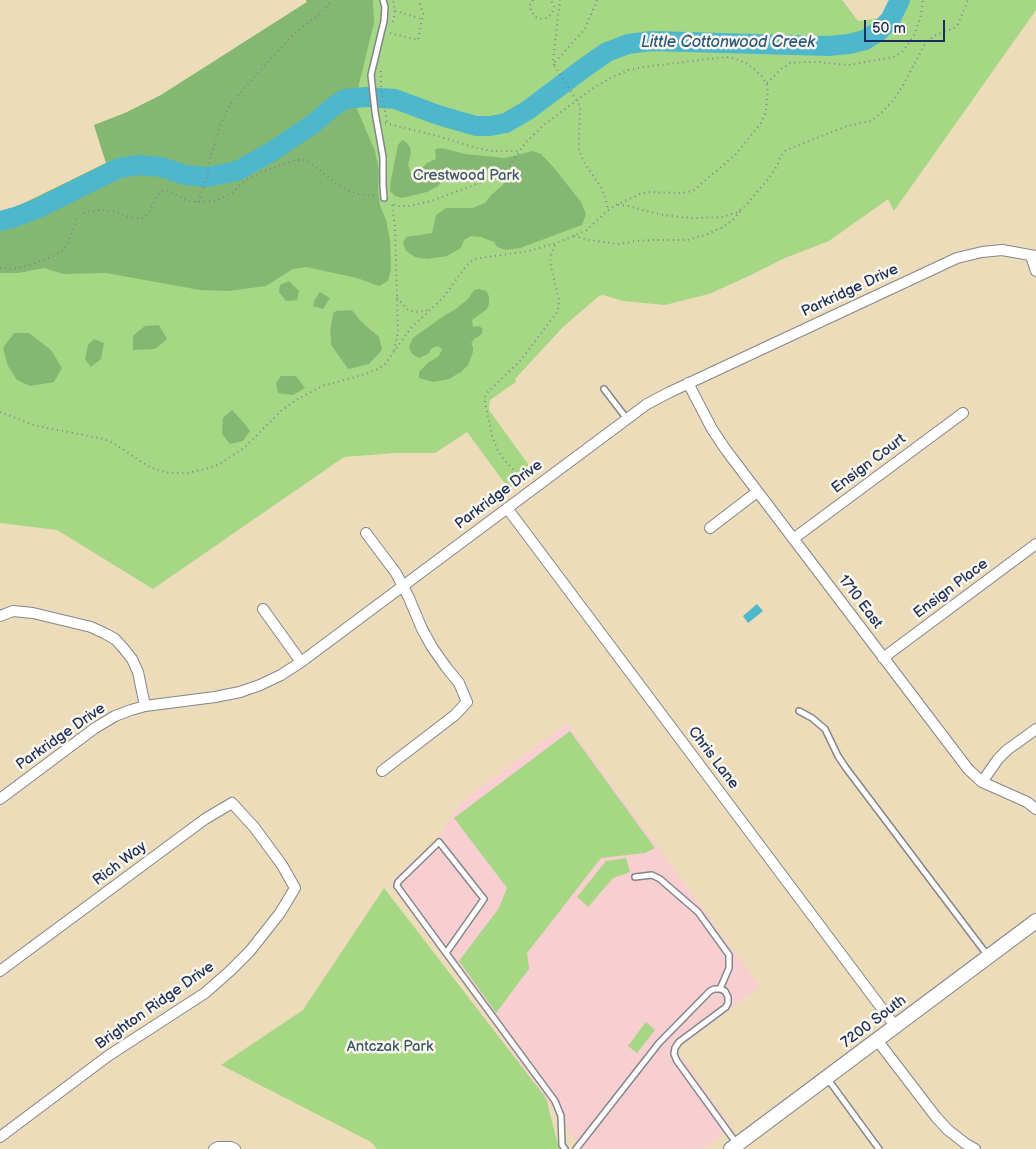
<!DOCTYPE html>
<html>
<head>
<meta charset="utf-8">
<style>
	body { margin:0 }
	#map { position:relative; width:1036px; height:1149px; overflow:hidden; background:#eddcba; font-family:"Balsamiq Sans",sans-serif }
	canvas { display:block }
	.scale { position:absolute; left:864px; top:20px; width:81px; height:22px; box-sizing:border-box; border:2px solid #1b2f5e; border-top:0; padding-left:6px; font-size:15px; line-height:18px; white-space:nowrap; color:#1b2f5e; -webkit-text-stroke:4px #fbf7ec; paint-order:stroke }
</style>
</head>
<body>
<div id="map">
<canvas width="1036" height="1149"></canvas>
<div class="scale">50 m</div>
</div>
<script>
const g = document.querySelector('canvas').getContext('2d');
g.lineJoin = 'round';
function paint(path, color) { g.fillStyle = color; g.fill(path, 'evenodd'); }
const toPath = rows => new Path2D(rows.map(r => 'M' + r).join(''));
function trace(path, color, width, dash) { g.strokeStyle = color; g.lineWidth = width; g.lineCap = dash ? 'butt' : 'round'; g.setLineDash(dash || []); g.stroke(path); }
function label(font, color, halo, rows, align = 'center') {
  g.font = font + ' "Balsamiq Sans",sans-serif'; g.lineWidth = 5; g.setLineDash([]); g.textBaseline = 'middle'; g.strokeStyle = halo; g.fillStyle = color; for (const [text, x, y, turn = 0] of rows) {
    g.save(); g.translate(x, y); g.rotate((+turn || 0) * Math.PI / 180); g.textAlign = isNaN(turn) ? turn : align; if (halo) g.strokeText(text, 0, 0); g.fillText(text, 0, 0); g.restore();
  }
}
paint(toPath([
	[567,723,760,987,676,1049,732,1127,702,1149,582,1149,390,882,436,840,461,802]
]), '#f7cfd0');
paint(toPath([
	[306,0,842,0,858,21,882,18,892,0,1036,0,1036,10,894,211,888,199,829,241,785,258,751,275,709,294,665,305,623,301,603,295,599,296,563,327,515,379,516,382,490,400,489,410,533,471,509,489,467,432,435,453,396,453,344,457,153,589,57,530,0,523,0,212,12,209,106,163,94,125,125,113,161,95,307,2],
	[352,310,360,320,373,331,348,369,331,345,330,331,333,313],
	[570,731,655,848,645,853,601,858,527,953,529,969,496,1013,459,961,499,908,507,888,454,818],
	[626,858,630,872,613,878,588,907,577,897,606,861],
	[384,888,546,1098,559,1149,377,1149,371,1142,221,1065,303,1010],
	[646,1022,655,1030,637,1053,628,1046]
]), '#a5d785');
paint(toPath([
	[306,0,373,0,374,23,359,84,357,109,375,151,379,171,378,190,380,205,386,220,390,240,391,269,388,281,379,286,357,278,306,267,293,269,266,286,228,291,200,290,106,273,63,274,44,268,18,273,0,273,0,212,12,209,106,163,94,125,125,113,161,95,307,2],
	[402,140,406,142,410,147,411,153,408,165,411,173,417,173,427,163,436,159,435,149,442,148,465,154,505,158,533,151,541,154,555,169,581,202,586,214,582,225,520,248,506,250,497,247,494,242,481,237,471,236,464,240,461,248,447,256,427,259,415,257,406,251,403,243,406,237,432,233,436,215,446,208,472,208,485,203,491,195,503,185,506,178,497,170,467,170,446,176,438,186,427,192,402,198,395,196,390,191,391,180,398,145],
	[289,281,299,291,297,300,286,301,279,292,280,285],
	[479,289,486,291,489,296,489,304,487,309,472,320,473,327,479,326,483,329,482,334,474,339,471,344,473,347,473,352,468,365,461,372,449,379,433,382,419,378,419,372,429,362,439,356,442,349,438,346,432,348,428,354,419,358,412,354,409,347,413,338,445,315,456,309,468,299,474,290],
	[320,292,330,298,323,309,313,306,315,299],
	[352,310,360,320,379,337,382,350,369,364,348,369,331,345,330,331,333,313,336,311],
	[159,325,167,339,155,349,133,350,133,336,137,332,145,326],
	[14,333,29,333,51,350,62,368,54,382,30,386,17,380,8,366,3,348],
	[94,339,104,343,101,359,91,367,85,359,88,345],
	[281,376,296,376,305,388,293,395,278,393,276,383],
	[232,410,244,423,250,431,243,441,230,444,222,434,223,418]
]), '#84b872');
paint(toPath([
	[757,604,763,611,748,623,743,616]
]), '#4eb7cc');
trace(toPath([
	[0,221,15,217,39,208,119,168,138,165,161,167,185,175,207,177,237,171,271,152,313,124,334,106,345,99,366,97,395,99,438,115,476,126,490,126,506,123,528,110,584,68,607,52,628,44,652,41,828,46,849,44,865,40,879,31,890,20,900,0]
]), '#4eb7cc', 20);
const lane = toPath([
	[383,0,385,7,384,21,371,75,375,112,383,157,383,186,384,198],
	[604,389,627,419],
	[799,711,812,718,825,729,838,756,846,768,988,956],
	[635,877,652,875,660,879,698,912,729,955,729,968,720,989],
	[446,953,484,899,439,842,398,882,397,886,446,953,555,1101,561,1116,562,1145,565,1149],
	[827,1078,879,1149],
	[576,1149,659,1043,710,991,714,989,720,989,725,991,728,997,728,1003,726,1007,679,1042,675,1048,674,1054,677,1061,737,1144]
]);
const street = toPath([
	[1031,256,1036,271],
	[688,383,712,429,726,450,968,769,982,782,1027,802,1036,809],
	[507,508,895,1026],
	[710,528,757,492],
	[366,533,396,573,409,598,422,629,432,647,446,667,459,683,467,702,455,715,382,771],
	[793,539,963,413],
	[263,609,301,662],
	[0,616,13,611,33,613,91,627,104,633,115,639,124,649,132,659,138,672,145,706],
	[883,658,1036,544],
	[982,782,998,759,1007,750,1036,729],
	[0,799,95,728,115,716,131,710,145,706,215,697,240,692,260,685,281,675,301,662,627,419,647,404,670,392,957,258,982,252,1002,250,1036,256],
	[0,971,205,819,232,803,254,827,282,865,295,888,280,913,250,951,230,971,205,993,108,1056,0,1137],
	[877,1040,936,1117,948,1130,966,1144,975,1149],
	[214,1149,218,1147,231,1147,235,1149]
]);
const secondary = toPath([
	[731,1149,1036,921]
]);
trace(lane, '#84868c', 8);
trace(street, '#84868c', 12);
trace(secondary, '#84868c', 16);
trace(toPath([
	[533,0,530,4,531,11,535,17,542,19,546,18,552,14,554,6,551,0],
	[597,0,585,29,555,62,554,65,579,104,580,109,579,142,579,150,584,162,602,189,606,200,608,211],
	[395,11,422,19],
	[393,22,395,11,393,0],
	[390,33,418,40,423,14,419,0],
	[554,65,553,60,560,0],
	[381,71,381,86,387,123],
	[767,83,781,69,790,63,802,62,819,62,849,65,893,57,897,55,902,52,906,47,914,35,921,15,923,0],
	[385,123,441,137,476,148,492,151,519,151],
	[198,202,208,174,208,165,221,123,230,104,290,38,326,8,331,0],
	[392,205,395,228,398,332,394,351],
	[618,205,628,206,663,215,679,217,698,218,723,217,738,212,747,204,769,178,777,166,780,157,786,150,847,126,871,121,879,115,893,101,902,87,925,44,934,36,954,28,958,24,968,0],
	[574,236,589,240,619,244,636,241,651,240,687,240,705,235,723,227,734,219,741,210],
	[0,268,10,269,26,266,47,259,62,251,69,241,76,220,82,214,86,212,104,210,115,212,132,218,141,219,144,217,149,212,156,198,160,192,163,190,169,191,188,201,203,202,215,201,232,193,245,181,259,173,295,160,304,160,309,162,334,182,347,190,359,194,375,196],
	[397,298,408,310,416,312,428,310],
	[0,412,37,426,104,439,115,444,146,465,155,469,170,473,188,473,213,467,221,463,244,448,281,411,296,400,322,386,366,374,378,369,386,363,410,329,418,321,442,299,466,266,474,259,529,251,556,243,574,236,587,230,607,211,616,205,640,194,647,192,680,193,688,192,694,190,736,154,761,123,766,111,768,86,761,75,754,69,744,62,730,57,709,59,643,67,629,70,612,77,592,89,545,124,526,142,506,171,501,175,431,201,410,206,400,206,390,204],
	[524,480,505,461,497,449,492,435,485,402,485,397,487,393,520,361,558,311,559,300,550,262,551,254,556,243]
]), '#84868c', 2, [1, 4]);
trace(lane, '#fff', 5);
trace(street, '#fff', 10);
trace(secondary, '#fff', 14);
label('15px', '#3e5968', '#fbf7ec', [
	["Crestwood Park",466,176],
	["Antczak Park",390,1047]
]);
label('15px', '#1b2f5e', '#fbf7ec', [
	["Parkridge Drive",850,291,-25],
	["Ensign Court",869,464,-37],
	["Parkridge Drive",499,495,-37],
	["Ensign Place",951,589,-37],
	["1710 East",860,602,53],
	["Parkridge Drive",61,737,-35],
	["Chris Lane",713,758,53],
	["Rich Way",120,864,-37],
	["Brighton Ridge Drive",155,1006,-35],
	["7200 South",874,1022,-37]
]);
label('italic 16px', '#2a587f', '#fbf7ec', [
	["Little Cottonwood Creek",728,43]
]);
</script>
</body>
</html>
